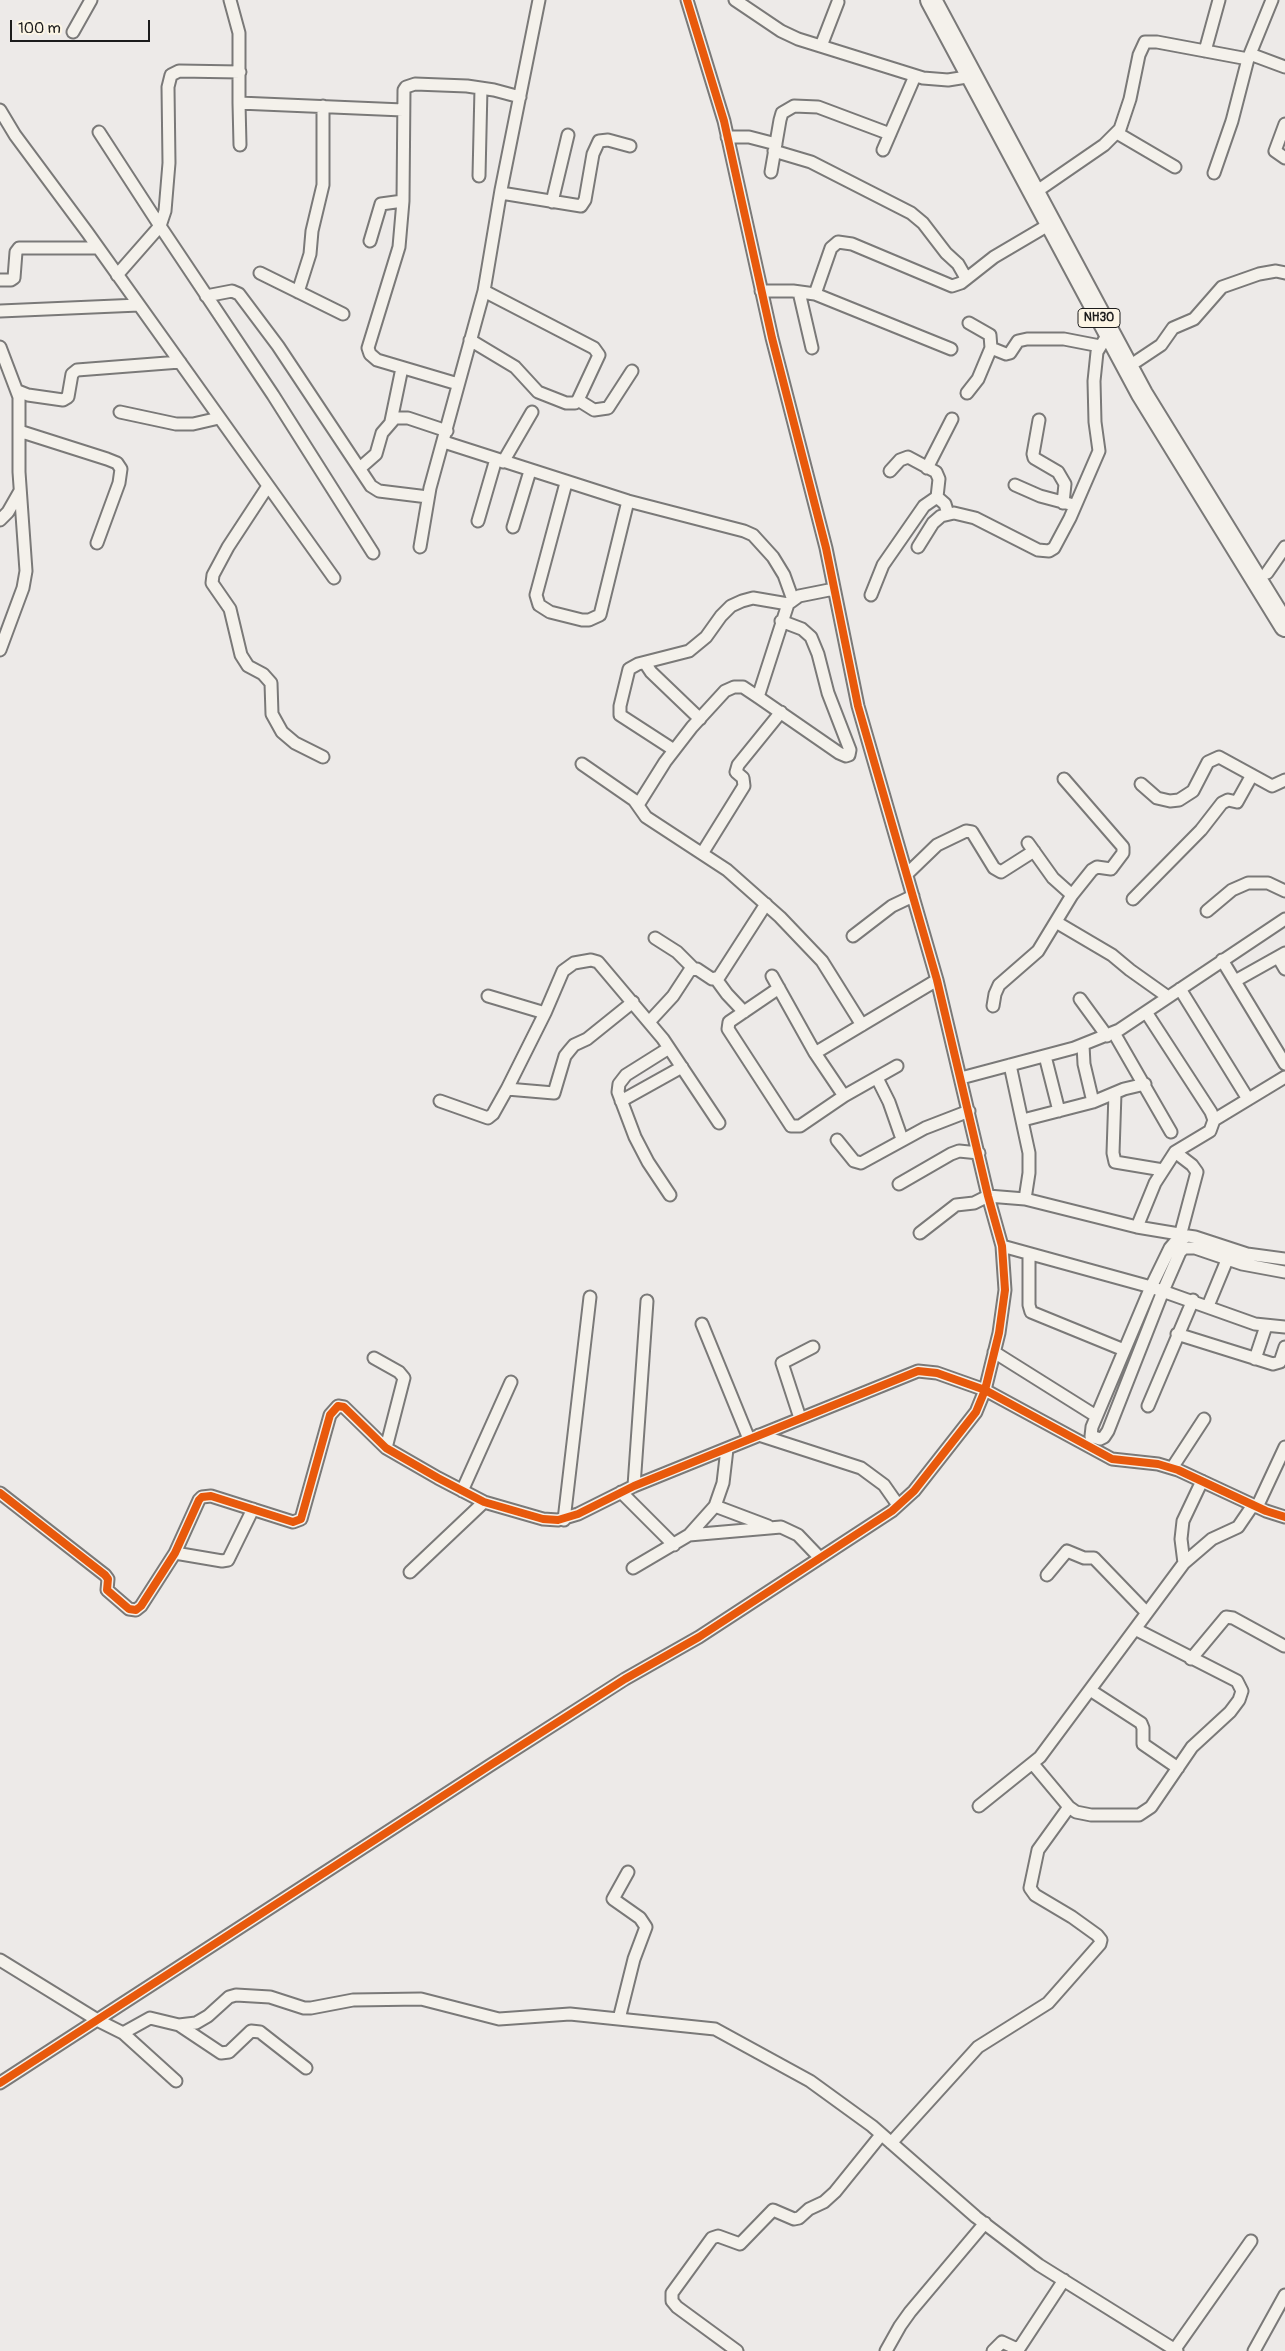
<!DOCTYPE html>
<html>
<head>
<meta charset="utf-8">
<style>
	body { margin:0 }
	#map { position:relative; width:1285px; height:2351px; overflow:hidden; background:#edeae8; font-family:Pangolin,sans-serif }
	canvas { display:block }
	.scale { position:absolute; left:10px; top:20px; width:140px; height:22px; box-sizing:border-box; border:2px solid #1c1c1c; border-top:0; padding-left:6px; font-size:15px; line-height:18px; white-space:nowrap; color:#1c1c1c; -webkit-text-stroke:4px #fcf5e5; paint-order:stroke }
</style>
</head>
<body>
<div id="map">
<canvas width="1285" height="2351"></canvas>
<div class="scale">100 m</div>
</div>
<script>
const g = document.querySelector('canvas').getContext('2d');
g.lineJoin = 'round';
const toPath = rows => new Path2D(rows.map(r => 'M' + r).join(''));
function trace(path, color, width, dash) { g.strokeStyle = color; g.lineWidth = width; g.lineCap = dash ? 'butt' : 'round'; g.setLineDash(dash || []); g.stroke(path); }
function label(font, color, halo, rows, align = 'center') {
  g.font = font + ' Pangolin,sans-serif'; g.lineWidth = 5; g.setLineDash([]); g.textBaseline = 'middle'; g.strokeStyle = halo; g.fillStyle = color; for (const [text, x, y, turn = 0] of rows) {
    g.save(); g.translate(x, y); g.rotate((+turn || 0) * Math.PI / 180); g.textAlign = isNaN(turn) ? turn : align; if (halo) g.strokeText(text, 0, 0); g.fillText(text, 0, 0); g.restore();
  }
}
const street = toPath([
	[230,0,239,33,239,103,403,110],
	[735,0,781,31,798,39,923,78,948,80,973,76],
	[73,32,91,0],
	[821,46,838,2],
	[1205,51,1219,0],
	[1250,54,1285,67],
	[239,103,240,145],
	[0,110,15,135,87,232,334,578],
	[1285,124,1275,151,1285,158],
	[99,132,160,226,273,395,373,553],
	[1117,133,1175,167],
	[727,137,749,137,776,144],
	[883,150,915,76],
	[774,151,811,162,911,213,923,223,946,253,958,264,966,278],
	[771,172,780,120,782,113,794,106,818,107,890,134],
	[1214,173,1232,121,1248,59],
	[479,176,481,88],
	[1043,187,1104,145,1120,129,1130,99,1139,55,1145,42,1157,42,1248,59,1272,0],
	[501,193,581,206,585,200,593,154,599,141,608,140,630,146],
	[552,202,568,135],
	[370,241,381,204,403,201],
	[260,273,343,314],
	[117,275,160,226,165,211,169,163,168,87,171,75,179,71,240,72],
	[0,280,11,280,14,278,16,252,19,248,98,248],
	[761,291,793,291,815,294,951,349],
	[298,292,310,254,312,231,323,185,323,106],
	[799,292,812,348],
	[815,294,831,248,838,242,852,244,952,286,961,283,994,257,1050,224],
	[206,296,232,291,239,294,278,346,371,486,379,491,428,497],
	[0,311,139,305],
	[969,323,990,335,991,348,1006,354,1010,353,1018,341,1027,339,1064,339,1100,346],
	[470,340,515,367,538,392,566,403,575,403,578,400,599,355,594,348,484,291],
	[0,347,19,397,19,472,26,571,23,588,0,650],
	[1137,361,1161,345,1173,328,1194,319,1222,287,1259,274,1276,271,1285,273],
	[458,384,377,360,370,354,368,348,399,247,403,201,404,90,406,87,415,84,467,86,494,90,520,97],
	[18,391,28,395,63,400,68,397,72,374,77,370,180,362],
	[967,393,978,379,991,348],
	[578,400,594,410,608,408,632,371],
	[120,412,176,424,193,424,219,418],
	[1039,420,1033,454,1034,458,1058,472,1065,484,1063,503],
	[391,421,402,368],
	[19,431,107,459,117,463,121,469,119,483,97,543],
	[444,442,628,501,744,531,753,535,773,557,784,575,793,600],
	[503,462,532,412],
	[360,468,376,454,382,433,395,418,408,418,447,431],
	[927,468,952,419],
	[890,471,900,460,908,457,936,472,939,479,937,497,945,504,948,514],
	[566,483,536,595,539,605,550,612,582,620,589,620,600,615,628,501],
	[1015,485,1040,496,1070,504],
	[268,486,228,547,213,575,212,583,230,609,241,655,248,666,263,674,271,683,272,714,282,732,295,743,323,757],
	[0,520,8,512,20,491],
	[478,521,496,459],
	[513,527,530,471],
	[420,547,430,488,484,291,501,190,539,0],
	[918,547,933,523,941,516,954,513,975,518,1038,550,1049,551,1054,548,1070,518,1099,451,1095,422,1094,381,1097,352,1108,334],
	[1267,573,1285,547],
	[871,595,883,565,924,506,937,497],
	[645,663,651,672,700,719],
	[758,697,788,604,799,596,834,589],
	[674,750,620,715,620,706,629,669,638,664,689,651,706,637,721,616,731,606,742,601,753,598,788,604],
	[582,764,634,800,646,817,727,870,780,917,822,961,862,1025],
	[1141,784,1157,798,1170,801,1179,800,1193,791,1208,762,1219,757,1272,786,1285,780],
	[638,805,665,762,692,727,725,691,734,687,743,687,758,697,839,753,846,756,849,755,850,750,828,693,818,654,811,637,802,629,781,621],
	[1028,843,1053,878,1072,895],
	[703,852,744,786,743,778,736,772,738,765,781,712],
	[908,873,937,845,966,831,972,832,994,868,1001,872,1034,851],
	[1133,899,1201,830,1222,803,1228,800,1237,802,1252,775],
	[1207,911,1232,890,1248,883,1268,883,1285,891],
	[1056,922,1112,955,1130,970,1168,997],
	[853,936,892,906,913,896],
	[655,938,677,952,694,969],
	[1278,957,1285,969],
	[1222,960,1285,1064],
	[772,976,815,1053,844,1096],
	[716,979,727,994,744,1012],
	[1235,981,1285,953],
	[779,988,729,1022,728,1029,791,1126,800,1126,844,1096,897,1066],
	[1180,989,1248,1099],
	[488,996,545,1013,563,971,574,963,591,960,598,962,663,1039,719,1123],
	[1080,999,1107,1036],
	[993,1006,995,994,999,985,1038,951,1072,895,1092,870,1097,867,1111,869,1123,853,1123,847,1064,779],
	[545,1013,507,1089,554,1093,565,1056,569,1051,574,1045,587,1039,633,1002],
	[649,1022,673,996,690,970,697,969,712,979,719,977,766,904],
	[1114,1033,1171,1132],
	[1083,1045,1084,1064,1093,1102],
	[669,1048,626,1075,619,1084,618,1092,635,1137,648,1162,670,1195],
	[815,1053,937,980],
	[1045,1056,1059,1111],
	[1010,1065,1029,1153,1029,1173,1025,1199],
	[877,1078,889,1102,902,1139],
	[961,1078,1074,1048,1119,1030,1285,919],
	[1115,1093,1113,1153,1115,1162,1163,1170],
	[440,1101,488,1118,493,1114,507,1089],
	[621,1101,682,1067],
	[1023,1120,1093,1102,1124,1089,1145,1084],
	[1214,1120,1285,1077],
	[837,1140,854,1161,861,1163,925,1128,969,1111],
	[1175,1152,1192,1165,1197,1172,1179,1240],
	[899,1184,951,1154,959,1151,979,1153],
	[1137,1227,1155,1183,1175,1152,1210,1131,1214,1120,1211,1112,1146,1012],
	[920,1233,956,1205,974,1203,988,1196,1025,1199,1137,1227,1179,1234],
	[1002,1246,1151,1287,1255,1324,1285,1327],
	[1029,1255,1029,1305,1031,1312,1124,1350],
	[1285,1259,1247,1254,1195,1237,1188,1236,1176,1241,1170,1248,1151,1287,1092,1427,1091,1436,1100,1439,1104,1437,1108,1431,1163,1291,1180,1252,1184,1248,1195,1248,1242,1264,1285,1272],
	[1208,1306,1227,1260],
	[702,1324,749,1439],
	[1177,1334,1273,1364,1280,1362,1285,1347],
	[994,1352,1096,1416],
	[374,1358,399,1372,404,1378,386,1448],
	[1255,1359,1266,1326],
	[1148,1406,1193,1300],
	[800,1418,782,1363,813,1347],
	[759,1435,861,1468,884,1485,898,1505],
	[1172,1468,1204,1419],
	[634,1486,647,1301],
	[462,1491,511,1382],
	[621,1492,674,1545],
	[0,1493,105,1575,108,1579,107,1590,129,1609,136,1610,141,1606,175,1553,199,1500,202,1497,211,1496,293,1522,301,1519,330,1415,338,1406,344,1407,386,1448,438,1478,484,1502,543,1519,558,1520,578,1514,634,1486,918,1371,937,1373,985,1390,1112,1459,1158,1464,1178,1470,1266,1511,1285,1517],
	[715,1506,768,1526],
	[1257,1507,1285,1447],
	[564,1520,590,1297],
	[689,1535,781,1527,798,1535,820,1558],
	[175,1553,222,1561,228,1560,253,1509],
	[1184,1563,1181,1539,1183,1521,1202,1481],
	[633,1568,689,1535,715,1506,723,1483,727,1449],
	[410,1572,484,1502],
	[1047,1575,1067,1551,1084,1558,1094,1558,1147,1613],
	[1191,1659,1226,1617,1233,1618,1284,1646],
	[1090,1690,1141,1723,1143,1728,1143,1744,1178,1768],
	[1033,1764,1069,1807,1076,1812,1091,1815,1139,1815,1151,1807,1192,1747,1230,1712,1239,1700,1242,1691,1237,1681,1135,1629],
	[979,1806,1040,1757,1184,1563,1212,1539,1238,1527,1253,1505],
	[0,1960,99,2021,123,2033,150,2018,179,2025,196,2023,208,2016,229,1997,236,1995,270,1997,304,2008,311,2008,353,2000,421,1999,499,2019,570,2014,715,2029,810,2081,872,2126,976,2217,1039,2265,1177,2351],
	[619,2019,634,1959,646,1927,640,1918,613,1899,628,1872],
	[179,2025,221,2053,229,2052,251,2031,260,2032,306,2068],
	[123,2033,176,2081],
	[0,2083,489,1766,625,1679,699,1637,892,1511,914,1491,976,1412,985,1390,999,1333,1005,1290,1002,1246,988,1196,937,980,858,706,826,548,772,338,724,121,687,0],
	[891,2143,978,2047,1048,2003,1100,1944,1101,1940,1097,1935,1072,1917,1035,1895,1030,1888,1038,1850,1069,1807],
	[1175,2349,1251,2241],
	[737,2351,677,2307,672,2301,672,2293,712,2238,718,2236,740,2244,773,2210,794,2219,799,2218,809,2209,824,2202,835,2192,881,2135],
	[886,2351,900,2326,910,2312,985,2223],
	[993,2351,1002,2342,1015,2348,1020,2347,1064,2280],
	[1254,2351,1285,2295]
]);
const highway = toPath([
	[931,0,1142,394,1285,626]
]);
trace(street, '#7a7978', 15);
trace(highway, '#7a7978', 24);
trace(street, '#f4f1eb', 11);
trace(highway, '#f4f1eb', 20);
trace(toPath([
	[0,1493,105,1575,108,1579,107,1590,129,1609,136,1610,141,1606,175,1553,199,1500,202,1497,211,1496,293,1522,301,1519,330,1415,338,1406,344,1407,386,1448,438,1478,484,1502,543,1519,558,1520,578,1514,634,1486,918,1371,937,1373,985,1390,1112,1459,1158,1464,1178,1470,1266,1511,1285,1517],
	[0,2083,489,1766,625,1679,699,1637,892,1511,914,1491,976,1412,985,1390,999,1333,1005,1290,1002,1246,988,1196,937,980,858,706,826,548,772,338,724,121,687,0]
]), '#e8590c', 8);
for (const [x, y, w] of [
	[1099,318,42]
]) { const box = new Path2D(); box.roundRect(x - w / 2, y - 9.5, w, 19, 4); g.fillStyle = '#fcf5e5'; g.fill(box); trace(box, '#1c1c1c', 1); }
label('bold 12px', '#1c1c1c', null, [
	["NH30",1099,318]
]);
</script>
</body>
</html>
